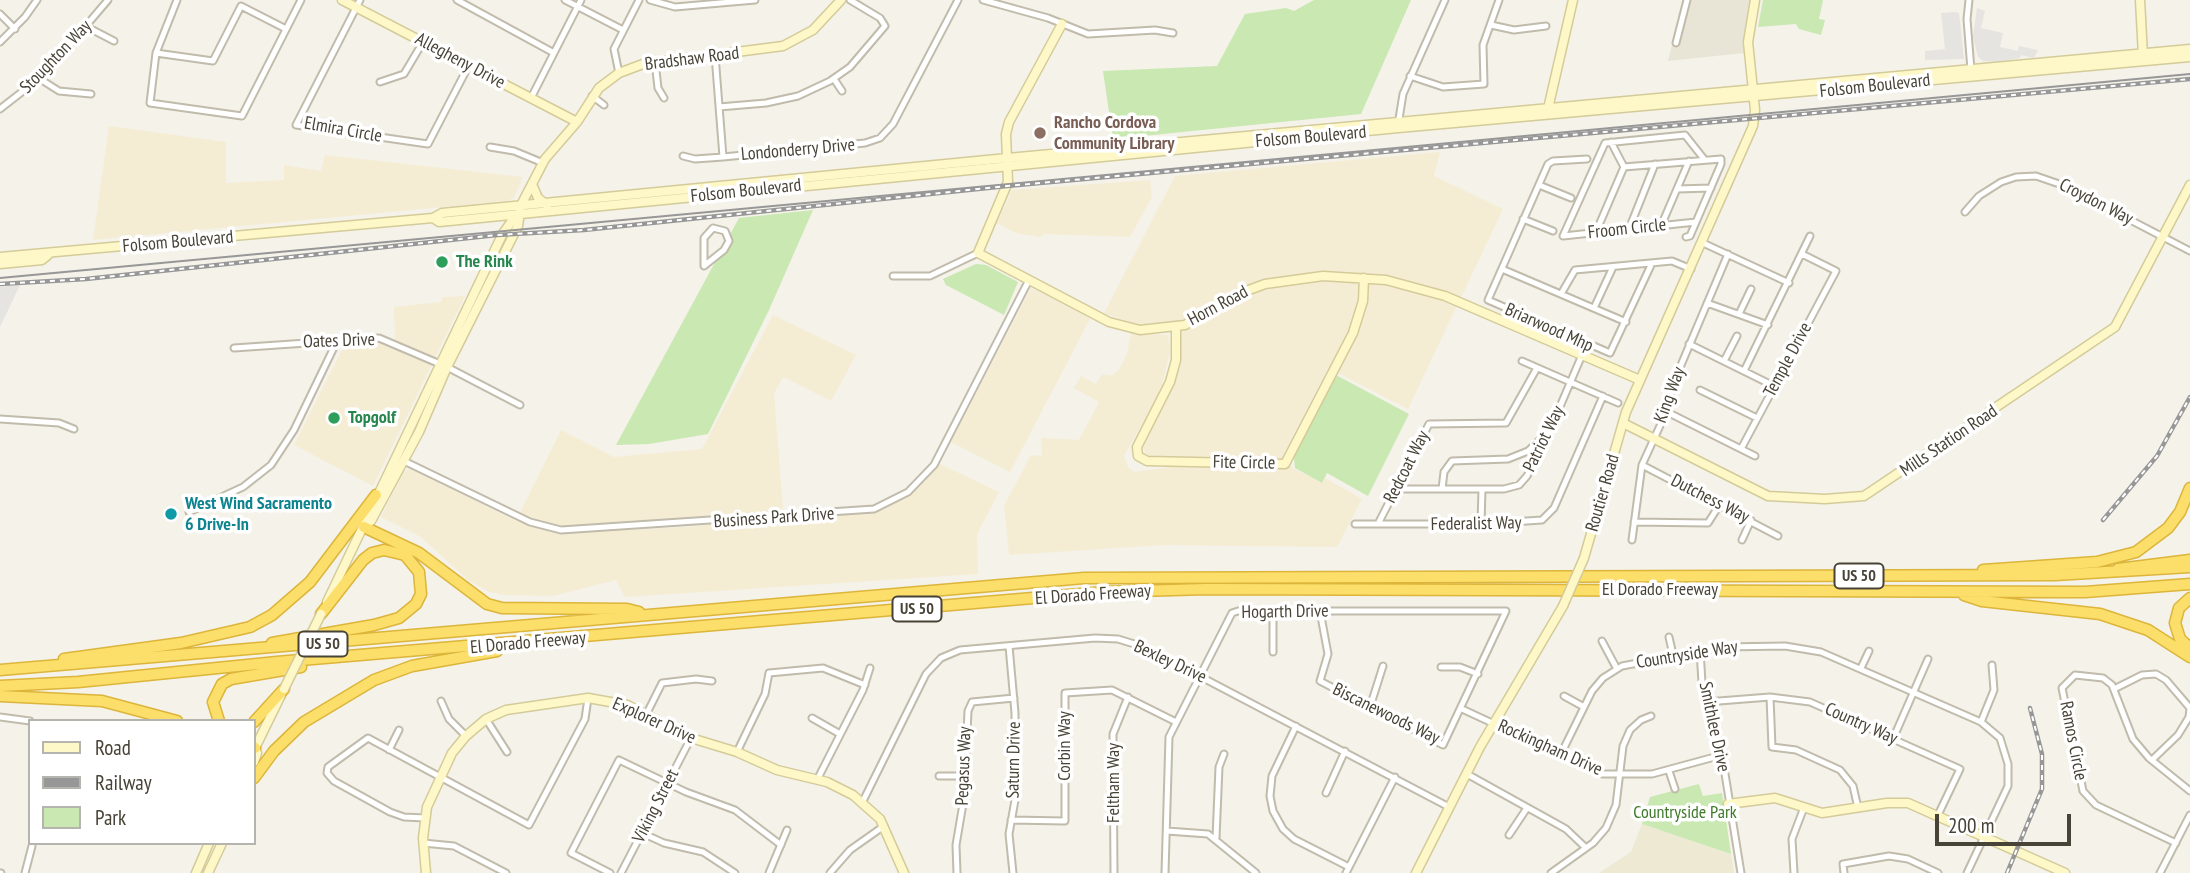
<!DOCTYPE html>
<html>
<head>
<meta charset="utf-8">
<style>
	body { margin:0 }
	#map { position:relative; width:2190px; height:873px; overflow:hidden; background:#f4f2e9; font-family:"PT Sans Narrow",sans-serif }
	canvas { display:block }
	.legend { position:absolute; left:28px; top:719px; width:228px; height:126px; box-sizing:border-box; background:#fff; border:2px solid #b6b4af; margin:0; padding:9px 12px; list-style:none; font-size:21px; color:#484337 }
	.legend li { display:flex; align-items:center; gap:14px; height:35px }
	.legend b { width:35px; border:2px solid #b6b4af }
	.scale { position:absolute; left:1935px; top:814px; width:136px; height:32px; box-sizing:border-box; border:4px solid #484337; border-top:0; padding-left:9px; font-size:21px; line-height:24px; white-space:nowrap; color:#484337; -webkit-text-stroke:5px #fff; paint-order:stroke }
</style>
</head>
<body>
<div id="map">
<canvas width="2190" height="873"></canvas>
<ul class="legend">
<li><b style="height:9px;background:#fef8c9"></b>Road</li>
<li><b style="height:9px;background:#979797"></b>Railway</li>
<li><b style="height:19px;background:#c9e8b2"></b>Park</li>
</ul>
<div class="scale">200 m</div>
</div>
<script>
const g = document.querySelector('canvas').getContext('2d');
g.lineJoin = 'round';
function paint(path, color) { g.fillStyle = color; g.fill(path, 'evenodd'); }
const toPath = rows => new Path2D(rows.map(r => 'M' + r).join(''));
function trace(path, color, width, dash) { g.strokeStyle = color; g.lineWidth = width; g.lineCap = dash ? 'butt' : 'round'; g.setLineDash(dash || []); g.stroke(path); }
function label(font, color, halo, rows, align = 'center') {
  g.font = font + ' "PT Sans Narrow",sans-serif'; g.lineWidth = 7; g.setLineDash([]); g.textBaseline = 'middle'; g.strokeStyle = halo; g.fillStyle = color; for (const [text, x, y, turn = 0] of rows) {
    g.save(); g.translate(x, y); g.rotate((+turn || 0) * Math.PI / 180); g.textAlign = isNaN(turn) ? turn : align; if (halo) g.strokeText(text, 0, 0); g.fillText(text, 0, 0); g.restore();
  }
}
paint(toPath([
	[1683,0,1752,0,1745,29,1744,53,1668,61]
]), '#e8e5d7');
paint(toPath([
	[109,126,226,142,226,183,284,180,284,165,321,171,325,155,523,177,514,198,507,201,93,240],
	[1440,152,1434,176,1503,209,1408,409,1328,368,1282,457,1293,468,1322,483,1325,478,1362,499,1337,547,1163,545,1009,555,1004,506,1031,455,1042,456,1041,438,1079,440,1099,402,1074,388,1081,376,1096,384,1102,374,1110,376,1119,370,1127,354,1133,323,1104,313,1175,176],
	[1177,322,1181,332,1179,363,1173,384,1143,447,1147,456,1165,458,1165,468,1134,472,1128,467,1124,456,1161,390,1170,351,1168,335,1146,334,1146,325],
	[1150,180,1152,197,1130,237,1044,234,1040,237,1016,233,997,223,1012,190],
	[1031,288,1079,311,1090,319,1010,472,951,442],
	[465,296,373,486,294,445,347,340,369,339,395,346,394,307,441,302,443,297],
	[773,315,856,355,831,401,783,377,774,394,784,522,884,509,919,487,940,464,999,492,977,534,978,574,625,597,616,580,553,596,506,595,489,592,468,580,421,537,381,517,403,472,410,469,516,521,561,430,614,457,702,449],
	[701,516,702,526,632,530,632,522]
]), '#f5ecd4');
paint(toPath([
	[1642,824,1731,854,1734,873,1599,873,1631,852]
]), '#ede9d3');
paint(toPath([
	[1314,0,1411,0,1361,114,1113,139,1103,71,1217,66,1245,14,1286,8,1294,11],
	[1763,0,1823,0,1819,19,1825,20,1821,35,1799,29,1796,24,1758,27],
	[813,210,769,310,708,434,649,444,616,445,739,218],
	[976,264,986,265,1018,282,1004,315,946,285,943,279],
	[1336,375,1409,414,1368,496,1327,473,1322,483,1295,468,1294,457],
	[1699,784,1703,796,1722,793,1731,854,1642,824,1650,797]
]), '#c9e8b2');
paint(toPath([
	[1977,8,1985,11,1981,28,2003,33,2000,47,2018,51,2019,46,2038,50,2034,58,2021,55,2020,58,1997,62,1983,61,1978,57,1973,37],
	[1955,12,1959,13,1964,59,1925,60,1925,51,1945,49,1941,13],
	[20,285,0,327,0,287]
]), '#e6e4e0');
const street = toPath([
	[177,0,156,53,150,103,242,116,301,0],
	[360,0,296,125,428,144,469,65],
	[457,0,554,53],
	[565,0,623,30],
	[650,0,675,7,755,0],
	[983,0,1048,18,1088,34,1155,30,1173,33],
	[1969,0,1967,19,1971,70],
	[0,14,15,29],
	[1491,25,1514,30,1546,26],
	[87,27,114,41],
	[0,42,25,17,37,0],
	[1676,43,1687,0],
	[156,53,213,61,241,6,286,29],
	[715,55,723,157],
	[655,62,658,88,664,98],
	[619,73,614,49,639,0],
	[1410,76,1443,87,1484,84,1483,45,1499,0],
	[40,79,59,91,91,94],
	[834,79,842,91],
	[380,82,404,74,423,42],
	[592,96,604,105],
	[531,98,581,0],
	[719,107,766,103,798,96,830,81,850,67,885,26,880,18,850,0],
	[0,109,45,74,108,0],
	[1398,125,1403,94,1445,0],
	[1611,142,1624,167,1721,159,1721,164,1690,236,1686,237],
	[490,147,514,151,543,163],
	[683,156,695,159,723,157,865,143,880,138,893,124,958,0],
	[1587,159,1553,161,1548,164,1488,300,1610,353,1652,263],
	[1539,185,1571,198],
	[1677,189,1711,188],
	[1965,212,1979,196,2001,182,2016,177,2036,176,2065,186,2190,251],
	[1523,219,1553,231],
	[1661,226,1689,161],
	[713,228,725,231,729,241,724,250,704,266,704,238,713,228],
	[1629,229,1655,164],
	[1596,232,1624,167],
	[1563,236,1605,143,1685,135,1704,159],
	[1563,236,1696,222],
	[1703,243,1789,283],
	[1502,269,1626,322],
	[893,276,930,276,978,253],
	[1561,294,1575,270,1672,261,1691,269],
	[1707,303,1768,325],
	[1594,308,1613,267],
	[1739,314,1751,289],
	[1689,344,1774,386],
	[234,348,379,338,447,367,520,405],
	[1522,361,1618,403],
	[1724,361,1737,336],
	[1744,371,1810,236],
	[1700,390,1757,418],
	[1665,411,1755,456],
	[0,419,59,423,74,429],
	[1741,449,1836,271,1802,254],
	[404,461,530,522,561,530,874,509,908,492,934,465,1029,280],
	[1642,465,1778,536],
	[1396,489,1504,489,1519,485,1527,476,1550,430,1582,355],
	[1442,489,1444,472,1452,461,1508,459,1528,451,1545,435],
	[189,512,243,487,271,465,294,430,338,339],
	[1634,522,1708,523,1720,504],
	[1355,524,1481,524,1542,520,1554,508,1603,396],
	[1378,524,1429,424,1506,423,1537,368],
	[1481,524,1482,489],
	[1632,540,1642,465,1664,417,1673,384,1728,254],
	[1742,540,1751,520],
	[1273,611,1273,652],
	[1669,637,1673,655],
	[1602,641,1617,669],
	[1009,646,1015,713,1015,800,1009,834,1013,873],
	[1700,650,1702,683,1721,749,1741,873],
	[1441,667,1460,667,1478,674],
	[1861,668,1869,651],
	[2114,689,2142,675,2156,674,2166,680,2190,708,2189,717,2178,735,2152,760],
	[1564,696,1584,707],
	[1770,697,1772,747,1796,750,1840,770,1853,786,1858,808],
	[441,701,449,719,466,736],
	[1706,702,1770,697,1810,702,1960,769,1938,815],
	[1370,707,1383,666],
	[1462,709,1602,774,1652,774,1722,755],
	[646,715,662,683,696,679,712,681],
	[0,717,30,721],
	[812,718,840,734],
	[486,719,507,752],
	[1981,722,1994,690,1992,665],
	[1296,726,1272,776,1270,796,1273,811,1283,829,1294,839,1349,867],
	[1893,739,1928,659],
	[389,750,399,730],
	[737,752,765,694,769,673,823,668,865,685],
	[1560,756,1592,691,1603,678,1622,666,1724,647,1785,646,1821,652,1981,722,2000,738,2008,764,2008,786,1967,873],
	[1669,771,1675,789],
	[1467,774,1566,829,1586,848],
	[939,776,965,776],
	[817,780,863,690,870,668],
	[1326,793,1345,751],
	[863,801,926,674,941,658,960,650,1095,638,1118,639,1144,647,1449,807],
	[425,818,404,817,390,812,334,781,327,773,328,767,368,738,529,825,585,719,588,698],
	[1011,820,1065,821,1065,693,1112,690,1174,721],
	[1167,831,1208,834,1256,873],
	[642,833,664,843,703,852,735,873],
	[1509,835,1527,808],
	[1216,838,1219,767,1224,754],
	[423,843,454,846,506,873],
	[2176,843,2096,805,2083,791,2062,688,2075,675,2103,678,2112,685,2133,739,2149,758,2190,791],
	[0,873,1,873],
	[25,873,32,846],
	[610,873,571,853,619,760,686,792,735,810,781,845],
	[621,873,691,738],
	[769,873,787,830],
	[830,873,850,850,884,826],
	[957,873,956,845,964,798,968,711,972,702,1014,698],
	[1114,873,1113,734,1128,697],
	[1165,873,1169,737,1232,613,1238,611,1506,611,1443,745,1320,681,1328,654,1320,611],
	[1346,873,1395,777],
	[1551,873,1593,843,1606,828,1616,805,1623,746,1630,730,1641,720,1651,716],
	[1794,873,1792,839,1803,810],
	[1844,873,1843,864,1889,856,1908,859,1938,873],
	[2160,873,2190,815]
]);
const secondary = toPath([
	[342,0,577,122],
	[2140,0,2143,56],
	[1062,24,1009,122,1006,134,1008,182,978,253,1109,322,1140,330,1185,325,1238,294,1265,284,1323,276,1386,280,1445,296,1640,380],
	[1547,113,1573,0],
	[532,184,538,198,547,205],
	[433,218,439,222,1398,128,2190,57],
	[0,257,433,218,442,213,997,159,2190,49],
	[0,264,42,260,48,255],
	[1176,328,1176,360,1170,382,1137,447,1138,456,1147,461,1285,464,1353,333,1363,301,1364,278],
	[1623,423,1768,496,1825,499,1864,496,2115,327,2190,185],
	[364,527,371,521,419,432,447,367,518,226,521,205,545,159,577,122,599,88,619,73,643,64,783,46,813,30,841,0],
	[1584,558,1626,412,1753,126,1755,110,1748,42,1755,0],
	[327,602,502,235,516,215],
	[254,762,257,753,255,748,281,695],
	[1728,804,1775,798,1822,813,1887,803,1908,803,2065,873],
	[196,873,209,843],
	[208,873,222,843],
	[426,873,423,838,427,807,452,753,466,736,486,719,506,710,588,698,627,705,691,738,737,752,777,770,827,782,853,795,880,819,904,873],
	[1416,873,1480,747,1563,606]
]);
const highway = toPath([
	[364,527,419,553,487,604,502,608,627,609,639,612],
	[2118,569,2190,560],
	[1983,570,2097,562,2136,552,2168,528,2180,512,2190,488],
	[1964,595,1982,601,2100,614,2148,630,2190,657],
	[2190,598,2179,608,2175,623,2180,639,2190,648],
	[272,643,374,625,399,618,416,604,421,594,419,572,405,555,384,550,372,553,363,560,321,614],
	[64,659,181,643,250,627,272,615,310,582,376,495],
	[0,670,1084,578,2055,575,2190,567],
	[0,686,78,682,277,662,1104,592,1206,589,2085,592,2190,584],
	[0,696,102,701,177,721],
	[219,721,213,702,222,684,231,679,301,667],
	[254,722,284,689],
	[254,747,255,748],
	[254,778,274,751,304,722,374,680,412,666,497,651]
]);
trace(street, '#c0bbab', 9);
trace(secondary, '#d4cb99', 11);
trace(highway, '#dcb53a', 13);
trace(street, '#fff', 5);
trace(secondary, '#fef8c9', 8);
trace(highway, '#fcdf6b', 10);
trace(toPath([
	[0,278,2190,74]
]), '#979797', 2);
const rail = toPath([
	[0,284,86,279,497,235,584,230,1007,186,2190,79],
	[2103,520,2157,456,2190,397],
	[2007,873,2042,789,2042,754,2030,708]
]);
trace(rail, '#979797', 4.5);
trace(rail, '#fff', 2, [5]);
const secondaryBridge = toPath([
	[1563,606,1584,558],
	[284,689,321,614]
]);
trace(secondaryBridge, '#d4cb99', 11, []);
trace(secondaryBridge, '#fef8c9', 8);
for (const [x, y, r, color] of [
	[1040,133,7,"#8d6e63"],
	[442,262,7,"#2e9e5b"],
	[334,418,7,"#2e9e5b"],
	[171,514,7,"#0f9aa8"]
]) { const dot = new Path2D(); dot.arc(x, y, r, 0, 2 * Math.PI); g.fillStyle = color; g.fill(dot); trace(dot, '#fff', 2.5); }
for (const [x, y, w] of [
	[1859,576,49],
	[917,609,49],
	[323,644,49]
]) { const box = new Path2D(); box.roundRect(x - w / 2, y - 12.5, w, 25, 5); g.fillStyle = '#fff'; g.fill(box); trace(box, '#484337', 2); }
label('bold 16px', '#484337', null, [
	["US 50",1859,576],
	["US 50",917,609],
	["US 50",323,644]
]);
label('18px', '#484337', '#fff', [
	["Stoughton Way",56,57,-46],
	["Bradshaw Road",692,59,-7],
	["Allegheny Drive",460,61,28],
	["Folsom Boulevard",1875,86,-6],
	["Elmira Circle",343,130,10],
	["Folsom Boulevard",1311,137,-5],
	["Londonderry Drive",798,150,-5],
	["Folsom Boulevard",746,191,-6],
	["Croydon Way",2096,202,27],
	["Froom Circle",1627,229,-6],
	["Folsom Boulevard",178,242,-5],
	["Horn Road",1218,306,-28],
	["Briarwood Mhp",1549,328,24],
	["Oates Drive",339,341,-2],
	["Temple Drive",1788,360,-62],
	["King Way",1670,395,-70],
	["Patriot Way",1544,439,-64],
	["Mills Station Road",1949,441,-34],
	["Fite Circle",1244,463,1],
	["Redcoat Way",1407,467,-63],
	["Routier Road",1603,493,-74],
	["Dutchess Way",1710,499,27],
	["Business Park Drive",774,518,-4],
	["Federalist Way",1476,524,-1],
	["El Dorado Freeway",1660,590],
	["El Dorado Freeway",1093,595,-4],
	["Hogarth Drive",1285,612,-1],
	["El Dorado Freeway",528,643,-5],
	["Countryside Way",1687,655,-9],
	["Bexley Drive",1170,662,25],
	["Biscanewoods Way",1386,714,26],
	["Explorer Drive",654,721,24],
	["Country Way",1861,724,24],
	["Smithlee Drive",1714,727,78],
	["Ramos Circle",2073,741,79],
	["Corbin Way",1065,746,-90],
	["Rockingham Drive",1550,748,24],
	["Saturn Drive",1014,760,-89],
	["Pegasus Way",964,766,-88],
	["Feltham Way",1114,783,-90],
	["Viking Street",656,806,-63]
]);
label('bold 18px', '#785e54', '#fff', [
	["Rancho Cordova",1054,123],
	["Community Library",1054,144]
], 'left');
label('bold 18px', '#27864d', '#fff', [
	["The Rink",456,262],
	["Topgolf",348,418]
], 'left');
label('bold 18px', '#0d838f', '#fff', [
	["West Wind Sacramento",185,504],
	["6 Drive-In",185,525]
], 'left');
label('18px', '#3e7a2a', '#fff', [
	["Countryside Park",1685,813]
]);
</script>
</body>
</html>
